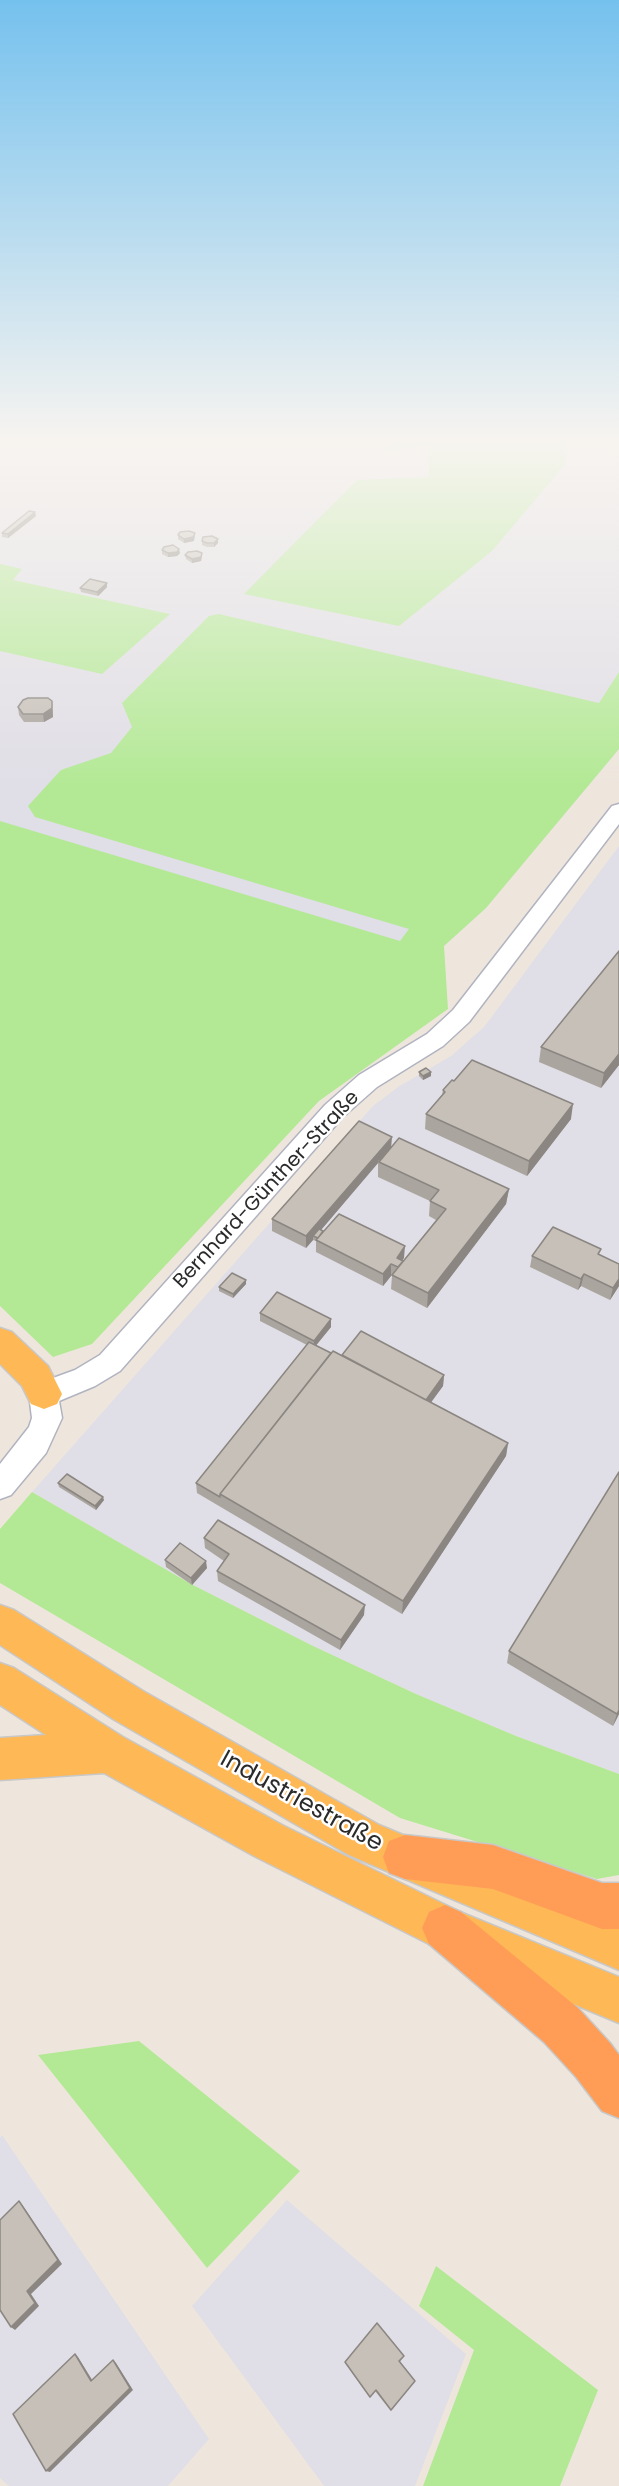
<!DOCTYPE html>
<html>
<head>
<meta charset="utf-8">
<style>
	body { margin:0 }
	canvas { display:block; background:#eee6dd }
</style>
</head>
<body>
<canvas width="619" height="2486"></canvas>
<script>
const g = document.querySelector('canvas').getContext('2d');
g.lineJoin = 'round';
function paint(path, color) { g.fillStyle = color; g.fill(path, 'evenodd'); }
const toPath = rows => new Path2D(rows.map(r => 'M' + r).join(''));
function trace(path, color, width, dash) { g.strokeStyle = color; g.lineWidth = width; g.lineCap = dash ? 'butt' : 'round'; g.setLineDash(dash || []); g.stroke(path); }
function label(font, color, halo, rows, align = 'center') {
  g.font = font + ' Poppins,sans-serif'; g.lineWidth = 5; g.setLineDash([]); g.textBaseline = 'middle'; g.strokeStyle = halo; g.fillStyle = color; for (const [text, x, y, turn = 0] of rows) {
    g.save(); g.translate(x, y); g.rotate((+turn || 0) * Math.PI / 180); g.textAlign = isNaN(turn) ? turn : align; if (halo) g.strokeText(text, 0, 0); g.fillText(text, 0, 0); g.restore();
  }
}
paint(toPath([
	[0,438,619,438,619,749,486,908,228,1142,0,1182],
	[619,846,619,1774,516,1736,416,1694,313,1646,191,1584,32,1492,373,1106,398,1087,451,1056,484,1027],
	[2,2135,209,2439,168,2486,9,2486,0,2478,0,2138],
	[287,2200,466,2354,415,2486,324,2486,192,2306]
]), '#e0dee6');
paint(toPath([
	[397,438,563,438,566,463,492,551,399,626,244,594,357,480,429,477,429,446,381,451],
	[0,564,22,569,13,580,170,614,102,674,0,651],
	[219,614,599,703,619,672,619,749,486,908,444,946,448,1009,319,1101,92,1344,53,1357,0,1306,0,821,400,941,409,929,35,817,28,806,61,770,111,753,132,727,122,703,209,616],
	[32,1492,191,1584,313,1646,416,1694,516,1736,619,1774,619,1875,597,1879,400,1818,0,1583,0,1529],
	[139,2041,300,2171,207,2268,38,2055],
	[436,2266,598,2390,560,2486,423,2486,474,2350,419,2306]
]), '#b3e995');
const tertiary = toPath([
	[619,804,619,824,469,1022,443,1046,377,1087,343,1117,120,1371,95,1386,59,1401,62,1418,46,1453,11,1495,0,1499,0,1464,29,1427,32,1418,29,1394,34,1385,75,1370,100,1355,325,1105,359,1075,427,1034,453,1010,612,806,619,804]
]);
const trunk = toPath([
	[0,1328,12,1332,48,1366,62,1394,57,1404,44,1409,31,1404,22,1386,0,1364,0,1328],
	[0,1605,14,1610,143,1691,379,1825,619,1924,619,1970,349,1855,113,1719,0,1645,0,1605],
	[0,1663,14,1668,123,1737,284,1826,460,1912,619,1977,619,2023,429,1944,254,1856,104,1773,0,1780,0,1738,46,1735,0,1705,0,1663]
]);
const motorway = toPath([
	[405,1835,493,1845,602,1883,619,1883,619,1929,602,1929,493,1889,405,1879,389,1873,383,1857,389,1841,405,1835],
	[445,1905,461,1912,578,2008,610,2043,619,2055,619,2118,602,2111,576,2077,544,2042,429,1944,422,1928,429,1912,445,1905]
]);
trace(tertiary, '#b1b4c0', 3);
trace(trunk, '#c8c8c8', 3);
trace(motorway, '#c8c8c8', 3);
paint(tertiary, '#fff');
paint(trunk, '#feb856');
paint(motorway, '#ff9d57');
paint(toPath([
	[297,438,328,438,322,441,309,441],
	[36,516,8,538,2,537,2,533],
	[195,533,194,541,184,543,178,539,178,535],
	[218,539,218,543,214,547,207,547,202,545,202,541],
	[162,550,180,553,177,556,168,557,162,554],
	[185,555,202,557,201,561,192,563,186,559],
	[107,583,107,587,98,596,81,592,80,588],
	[18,707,53,709,53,717,44,722,24,722,19,715],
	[619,951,619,1065,601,1088,539,1062,541,1047],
	[419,1072,431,1072,431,1076,423,1080,419,1076],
	[454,1081,571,1119,527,1176,425,1129,426,1114,442,1095,443,1090],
	[391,1147,509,1189,506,1204,427,1308,391,1289,392,1276,391,1276,383,1286,316,1252,316,1241,313,1240,306,1248,272,1231,272,1219],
	[378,1163,378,1177,430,1201,429,1216,436,1220,403,1261,402,1260,404,1258,321,1230],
	[600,1255,619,1264,619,1286,610,1300,581,1286,578,1290,530,1267,532,1256],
	[246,1284,233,1298,219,1291,219,1287],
	[260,1313,331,1327,316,1345,331,1353,444,1375,443,1386,431,1402,508,1443,506,1456,402,1614,197,1493,196,1483,307,1345,260,1321],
	[619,1472,619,1714,613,1726,507,1663,509,1651],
	[58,1483,104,1500,96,1510,59,1487],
	[204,1538,364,1615,340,1650,218,1581,217,1571,224,1561,205,1548],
	[165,1560,207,1568,192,1585,166,1567],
	[404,2356,400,2362,415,2381,391,2411,375,2391,370,2398,345,2363,345,2362]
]), '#aaa59e');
paint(toPath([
	[35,512,36,516,8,538,8,534],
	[195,533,194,541,184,543,184,539],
	[218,539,218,543,214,547,214,543],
	[179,549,180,553,177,556,168,557,168,553],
	[202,553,201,561,192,563,192,559],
	[107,583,107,587,98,596,97,592],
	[52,701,53,717,44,722,43,714],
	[619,1054,619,1065,601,1088,604,1073],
	[431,1072,431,1076,423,1080,423,1076],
	[573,1104,571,1119,527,1176,529,1161],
	[392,1137,391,1149,379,1159,378,1163,315,1237,313,1236,313,1240,306,1248,306,1236],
	[509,1189,506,1204,427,1308,428,1293],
	[405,1246,404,1258,397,1267,397,1258],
	[391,1264,391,1276,383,1286,383,1274],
	[584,1274,581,1286,578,1290,581,1279],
	[619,1279,619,1286,610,1300,613,1288],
	[246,1280,246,1284,233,1298,233,1294],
	[331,1319,331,1327,314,1348,314,1341],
	[444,1375,443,1386,424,1412,425,1401],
	[508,1443,506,1456,402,1614,403,1601],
	[103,1497,104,1500,96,1510,95,1506],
	[206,1561,207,1568,192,1585,191,1578],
	[365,1605,364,1615,340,1650,341,1640],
	[619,1710,619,1714,613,1726,617,1714],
	[19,2201,23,2206,62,2264,31,2294,39,2306,15,2330,11,2327,27,2291],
	[75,2354,78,2357,94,2383,91,2381],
	[113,2360,116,2363,133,2390,50,2472,46,2471]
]), '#8b8681');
const building = toPath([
	[29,511,35,512,8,534,2,533,29,511],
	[189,531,195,533,193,537,184,539,178,535,180,532,189,531],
	[212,536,218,539,214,543,207,543,202,541,203,537,212,536],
	[173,545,179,549,177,552,168,553,162,550,164,547,173,545],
	[197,551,202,553,201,557,192,559,185,555,188,552,197,551],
	[90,579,107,583,97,592,80,588,90,579],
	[28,698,48,698,52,701,52,708,43,714,23,714,18,707,23,700,28,698],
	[619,951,619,1054,604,1073,541,1047,619,951],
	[472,1060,573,1104,529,1161,426,1114,445,1092,443,1090,452,1080,454,1081,472,1060],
	[426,1068,431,1072,423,1076,419,1072,426,1068],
	[359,1121,392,1137,306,1236,272,1219,359,1121],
	[399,1138,509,1189,428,1293,392,1275,446,1209,430,1201,439,1190,379,1162,399,1138],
	[384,1153,385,1154,380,1160,379,1159,384,1153],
	[339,1214,405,1246,397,1258,403,1261,398,1267,391,1264,383,1274,316,1240,339,1214],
	[553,1227,601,1249,598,1254,619,1264,619,1279,613,1288,584,1274,581,1279,532,1256,553,1227],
	[319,1229,323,1231,318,1238,313,1236,319,1229],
	[232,1273,246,1280,233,1294,219,1287,232,1273],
	[277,1292,331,1319,314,1341,260,1313,277,1292],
	[361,1331,444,1375,426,1400,342,1355,361,1331],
	[309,1342,331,1353,220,1494,220,1497,196,1483,309,1342],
	[333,1351,508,1443,403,1601,220,1494,333,1351],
	[619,1472,619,1710,617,1714,509,1651,619,1472],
	[67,1474,103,1497,95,1506,58,1483,67,1474],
	[218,1520,365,1605,341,1640,217,1571,229,1554,204,1538,218,1520],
	[180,1543,206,1561,191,1578,165,1560,180,1543],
	[19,2201,58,2260,27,2291,35,2303,11,2327,0,2310,0,2220,19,2201],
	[377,2323,404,2356,399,2361,415,2381,391,2410,376,2390,370,2397,345,2362,377,2323],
	[75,2354,91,2381,113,2360,130,2388,46,2471,13,2414,75,2354]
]);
paint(building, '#c6c0b8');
trace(building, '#8b8681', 1.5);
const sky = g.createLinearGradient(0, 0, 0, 786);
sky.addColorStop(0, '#75c1ee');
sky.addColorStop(0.56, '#f7f4f0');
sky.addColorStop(1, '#f7f4f000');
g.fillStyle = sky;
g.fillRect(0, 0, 619, 786);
label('20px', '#2b2b2b', '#fff', [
	["Bernhard-Günther-Straße",267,1190,-47]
]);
label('24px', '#2b2b2b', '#fff', [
	["Industriestraße",301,1802,29]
]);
</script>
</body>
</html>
